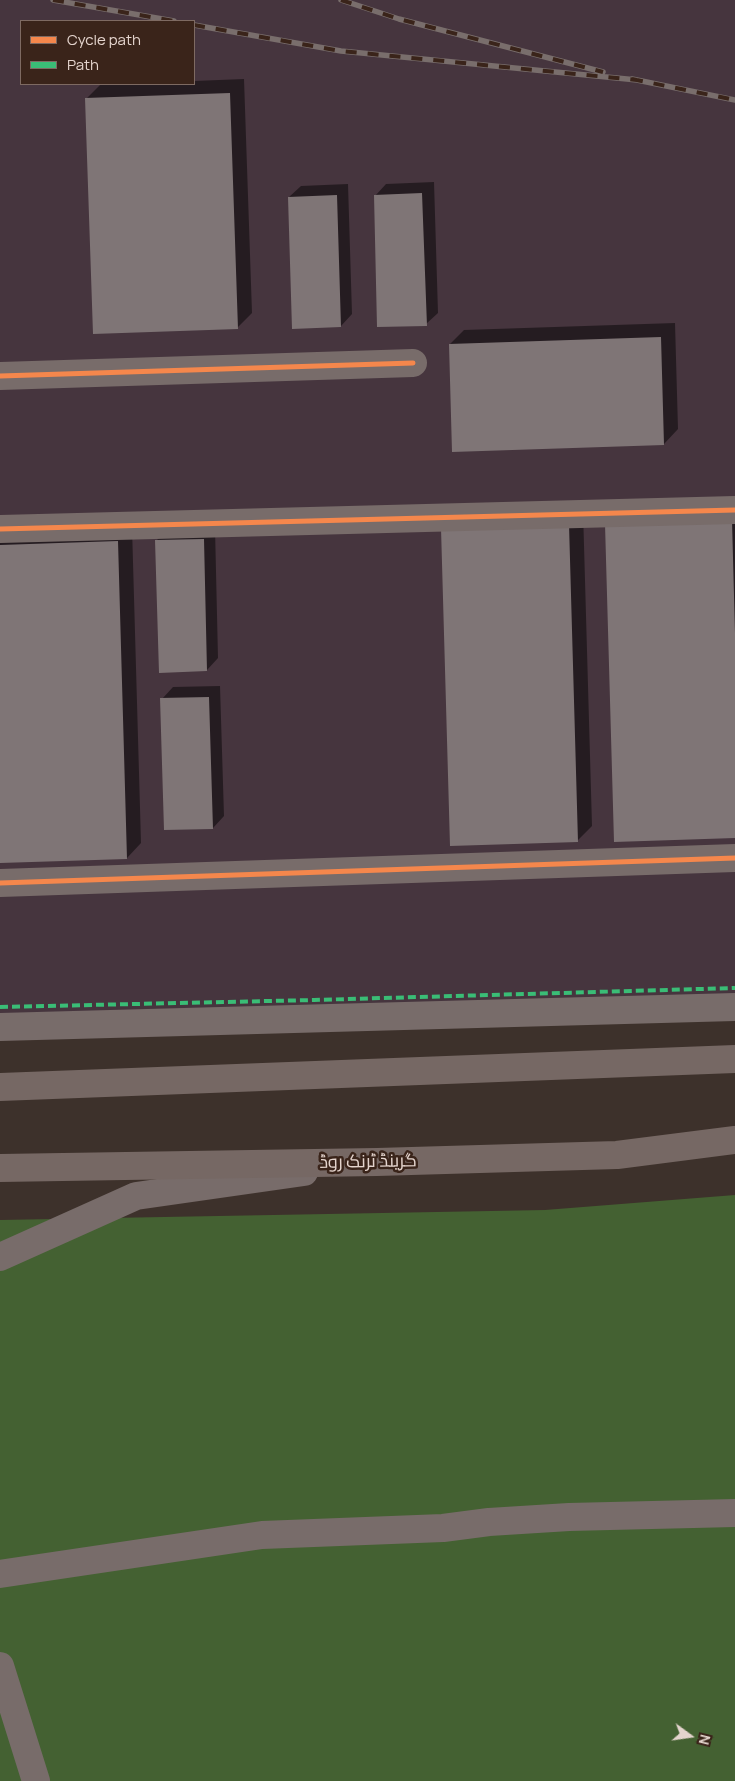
<!DOCTYPE html>
<html>
<head>
<meta charset="utf-8">
<style>
	body { margin:0 }
	#map { position:relative; width:735px; height:1781px; overflow:hidden; background:#3d312b; font-family:Manrope,sans-serif }
	canvas { display:block }
	.legend { position:absolute; left:20px; top:20px; width:175px; height:65px; box-sizing:border-box; background:#3a241a; border:1px solid #7e6a62; margin:0; padding:6px 9px; list-style:none; font-size:15px; color:#e4d4cd }
	.legend li { display:flex; align-items:center; gap:10px; height:25px }
	.legend b { width:25px; border:1px solid #7e6a62 }
	.north { position:absolute; left:665px; top:1711px; width:50px; height:50px; -webkit-text-stroke:4px #3a241a; paint-order:stroke; rotate:104deg; font-size:14px; font-weight:700; line-height:20px; text-align:center; color:#e4d4cd }
	.north::after { content:''; display:block; margin:auto; width:18px; height:22px; background:#e4d4cd; clip-path:polygon(50% 0,100% 100%,50% 72%,0 100%) }
</style>
</head>
<body>
<div id="map">
<canvas width="735" height="1781"></canvas>
<ul class="legend">
<li><b style="height:6px;background:#f5874c"></b>Cycle path</li>
<li><b style="height:6px;background:#3abd76"></b>Path</li>
</ul>
<div class="north">N</div>
</div>
<script>
const g = document.querySelector('canvas').getContext('2d');
g.lineJoin = 'round';
function paint(path, color) { g.fillStyle = color; g.fill(path, 'evenodd'); }
const toPath = rows => new Path2D(rows.map(r => 'M' + r).join(''));
function trace(path, color, width, dash) { g.strokeStyle = color; g.lineWidth = width; g.lineCap = dash ? 'butt' : 'round'; g.setLineDash(dash || []); g.stroke(path); }
function label(font, color, halo, rows, align = 'center') {
  g.font = font + ' Manrope,Cairo,sans-serif'; g.lineWidth = 5; g.setLineDash([]); g.textBaseline = 'middle'; g.strokeStyle = halo; g.fillStyle = color; for (const [text, x, y, turn = 0] of rows) {
    g.save(); g.translate(x, y); g.rotate((+turn || 0) * Math.PI / 180); g.textAlign = isNaN(turn) ? turn : align; if (halo) g.strokeText(text, 0, 0); g.fillText(text, 0, 0); g.restore();
  }
}
paint(toPath([
	[0,0,735,0,735,1007,0,1026],
	[21,21,194,21,194,84,21,84]
]), '#46353e');
paint(toPath([
	[735,1195,735,1781,0,1781,0,1220,545,1210]
]), '#446132');
paint(toPath([
	[244,79,252,313,237,328,86,99,101,84,194,84,194,81],
	[434,182,438,313,426,324,375,196,386,184],
	[348,184,352,314,341,326,289,197,301,186],
	[675,323,678,429,664,444,450,344,464,330],
	[735,506,735,837,615,841],
	[583,510,592,826,577,841,443,528],
	[132,527,141,843,127,858,0,820,0,537],
	[215,528,218,658,207,670,156,541,168,529],
	[220,686,224,816,213,828,162,699,173,687]
]), '#0007');
paint(toPath([
	[230,93,238,329,93,334,85,98],
	[422,193,427,326,377,327,374,195],
	[337,195,341,327,292,329,288,197],
	[661,337,664,445,452,452,449,344],
	[732,520,735,633,735,838,614,842,605,524],
	[569,524,578,842,450,846,441,528],
	[204,539,207,671,159,673,155,540],
	[118,541,127,859,0,863,0,545],
	[209,697,213,829,164,830,160,698]
]), '#7f7576');
trace(toPath([
	[0,376,413,363],
	[0,529,735,510],
	[0,883,735,858],
	[0,1027,735,1007],
	[0,1257,136,1196,304,1172],
	[0,1574,262,1535,443,1528,489,1522,569,1517,735,1513],
	[0,1666,36,1781]
]), '#786c6a', 28);
trace(toPath([
	[0,1087,735,1059],
	[0,1168,377,1162,617,1155,735,1140]
]), '#766864', 28);
const rail = toPath([
	[53,0,174,21],
	[341,0,399,19,603,72],
	[194,25,341,51,637,80],
	[632,79,735,100]
]);
trace(rail, '#796e6c', 5.5);
trace(rail, '#3a241a', 4, [11]);
trace(toPath([
	[0,1007,314,1000,735,988]
]), '#3abd76', 4, [8, 4]);
trace(toPath([
	[0,376,413,363],
	[0,529,735,510],
	[0,883,735,858]
]), '#f5874c', 5);
label('18px', '#e4d4cd', '#3a241a', [
	["گرینڈ ٹرنک روڈ",368,1162,-1]
]);
</script>
</body>
</html>
